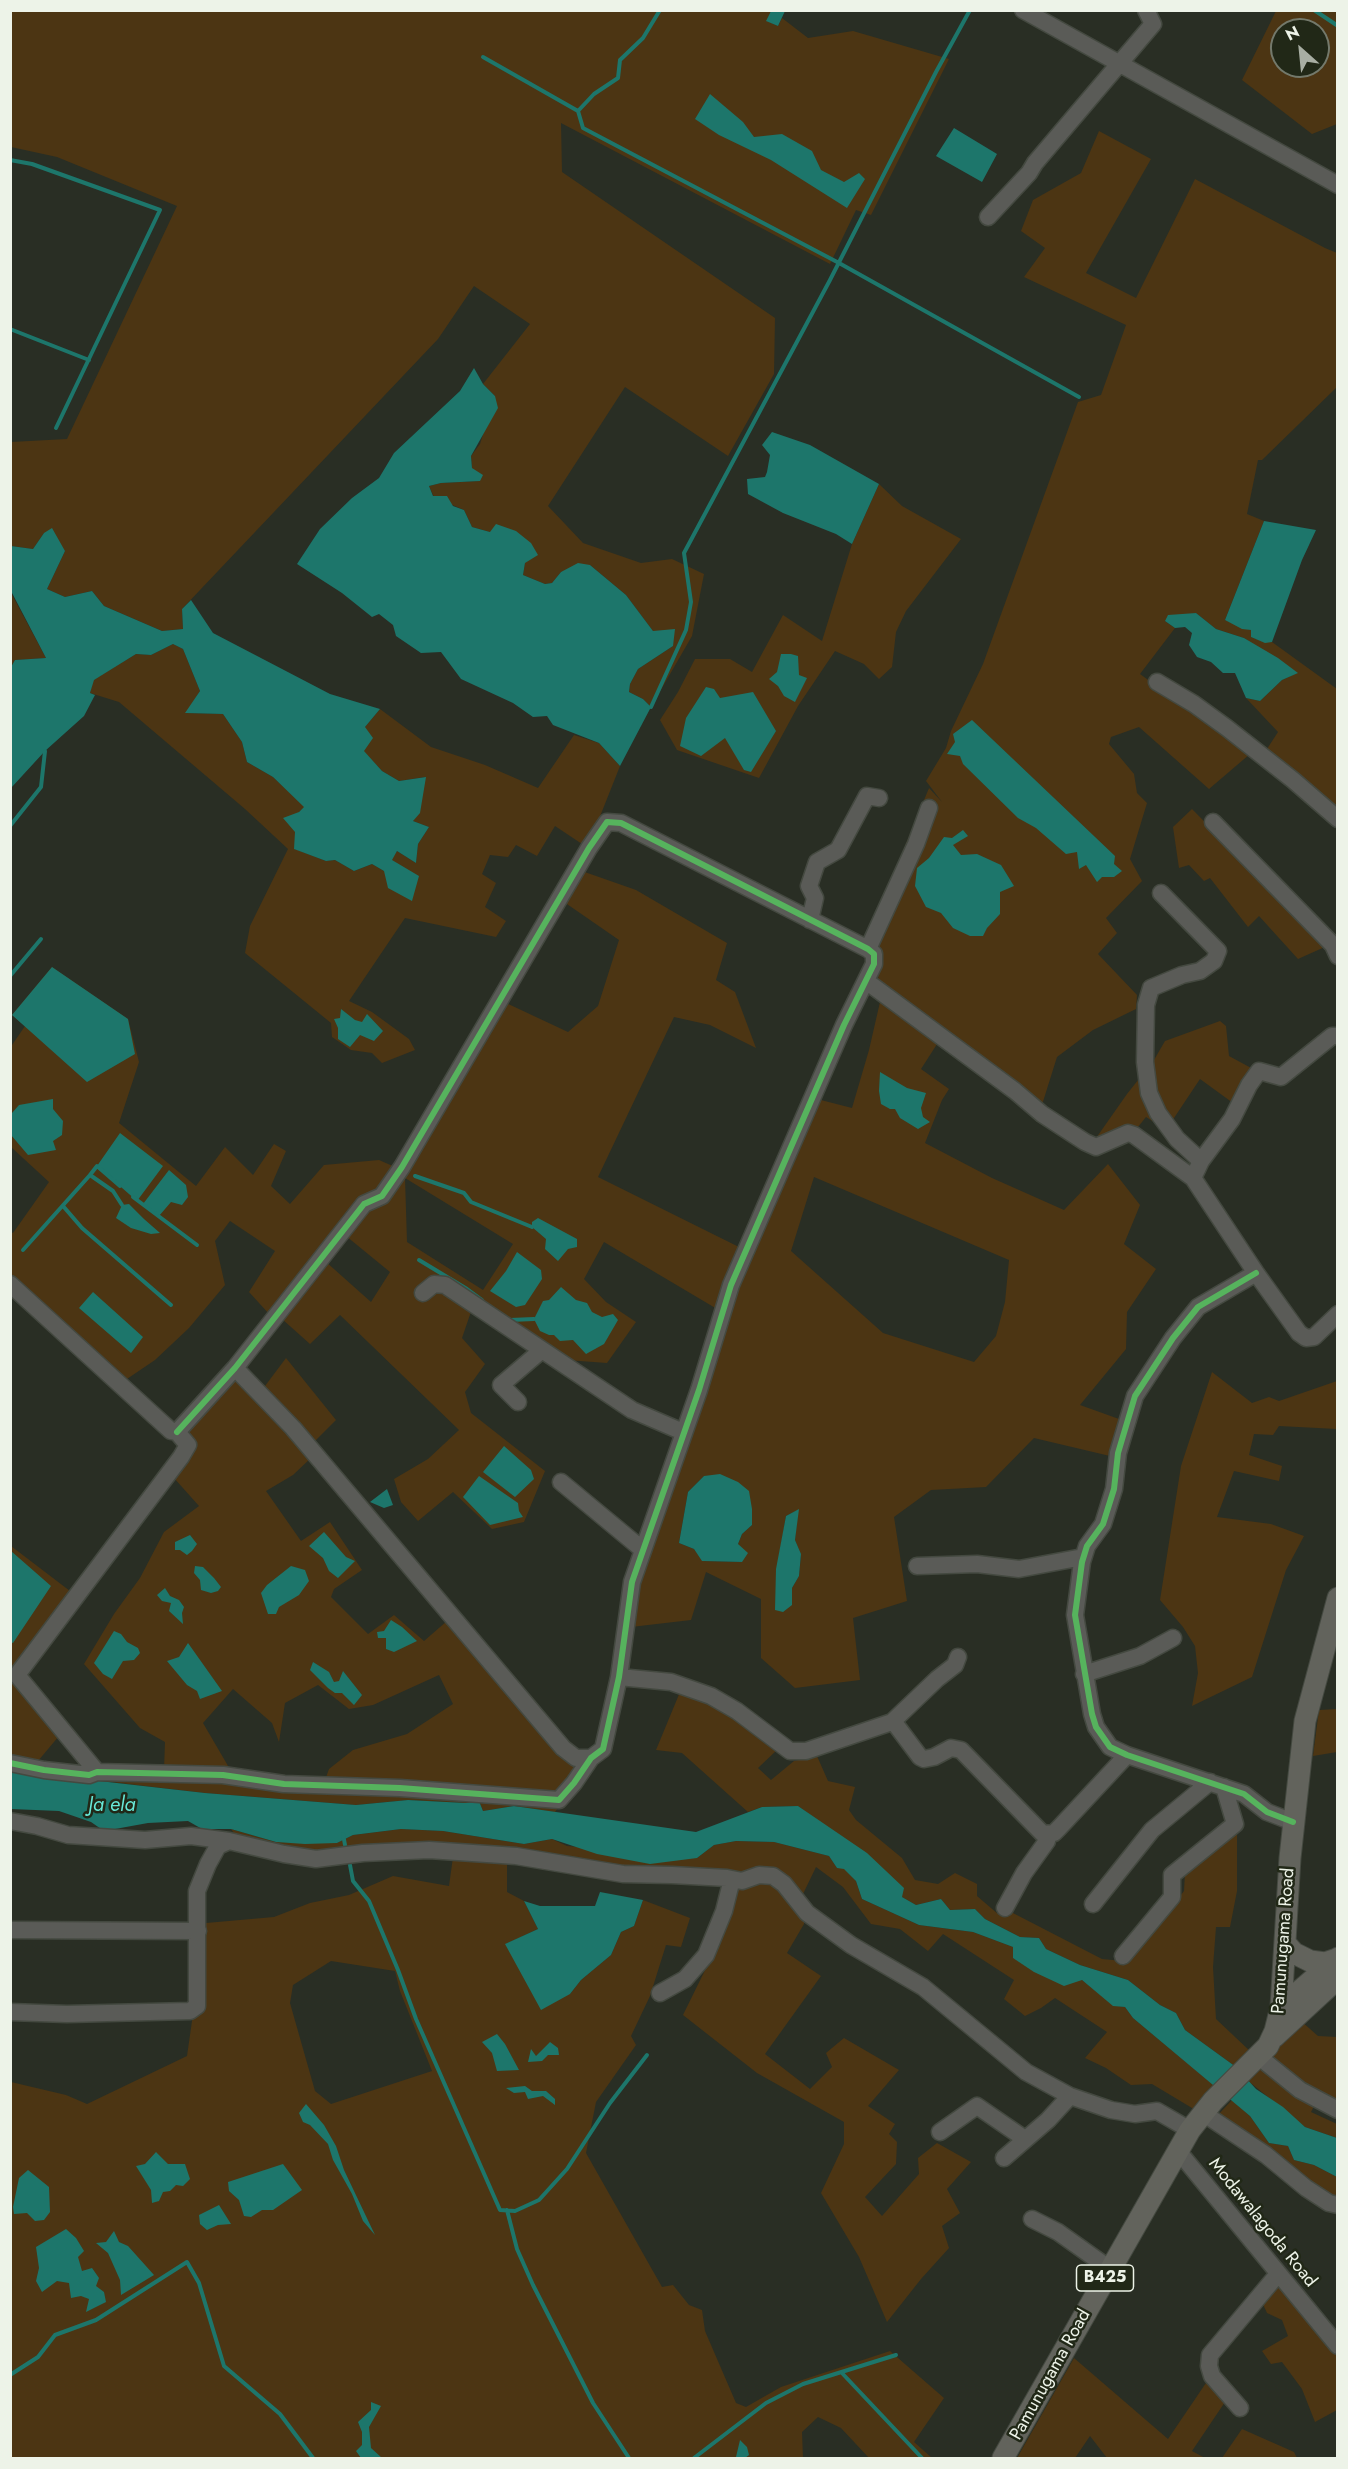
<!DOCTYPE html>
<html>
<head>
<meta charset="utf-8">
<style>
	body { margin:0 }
	#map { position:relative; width:1348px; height:2469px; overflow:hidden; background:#292e24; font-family:Jost,sans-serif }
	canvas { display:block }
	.frame { position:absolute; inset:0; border:12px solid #edf3e8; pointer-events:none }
	.north { position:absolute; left:1270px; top:18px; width:60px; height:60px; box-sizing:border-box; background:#212817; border:2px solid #73796b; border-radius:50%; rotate:333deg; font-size:16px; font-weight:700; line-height:24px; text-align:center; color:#edf3e8 }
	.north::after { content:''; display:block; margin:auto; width:21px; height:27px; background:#a8aea3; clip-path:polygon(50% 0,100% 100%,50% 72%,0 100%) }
</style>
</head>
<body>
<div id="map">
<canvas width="1348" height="2469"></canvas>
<div class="frame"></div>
<div class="north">N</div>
</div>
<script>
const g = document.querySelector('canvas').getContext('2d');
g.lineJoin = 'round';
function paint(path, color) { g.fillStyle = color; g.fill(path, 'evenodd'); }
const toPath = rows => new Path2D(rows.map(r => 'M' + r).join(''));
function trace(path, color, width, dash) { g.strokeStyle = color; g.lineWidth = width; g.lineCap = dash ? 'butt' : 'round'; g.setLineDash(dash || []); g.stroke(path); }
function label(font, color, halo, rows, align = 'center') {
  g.font = font + ' Jost,sans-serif'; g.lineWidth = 5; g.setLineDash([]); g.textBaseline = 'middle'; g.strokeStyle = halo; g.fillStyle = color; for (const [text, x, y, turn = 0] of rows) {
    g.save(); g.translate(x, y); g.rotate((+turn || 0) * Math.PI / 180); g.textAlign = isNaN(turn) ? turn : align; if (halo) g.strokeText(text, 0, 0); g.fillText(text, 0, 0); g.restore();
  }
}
paint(toPath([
	[11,11,771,11,767,21,778,26,782,18,808,38,853,31,949,59,871,215,856,210,830,264,561,123,562,172,775,318,774,374,728,456,625,387,548,506,583,543,641,563,672,559,704,574,692,636,651,707,643,699,629,692,630,684,638,669,673,646,653,631,626,595,590,565,561,572,552,583,545,584,523,575,525,563,490,532,472,527,464,510,434,497,429,486,441,483,480,481,472,468,471,456,480,444,495,396,483,384,530,324,474,286,438,339,182,609,183,629,162,631,104,606,92,591,65,597,47,589,65,551,44,533,33,549,11,546,11,442,67,439,177,206,57,157,11,147],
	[1276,11,1337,11,1337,124,1312,134,1242,80],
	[1282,30,1318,30,1318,66,1282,66],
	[1099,131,1151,159,1086,273,1136,298,1195,179,1325,248,1337,253,1337,387,1262,460,1258,460,1247,514,1264,521,1225,620,1251,630,1251,637,1262,641,1272,642,1337,689,1337,814,1265,752,1278,732,1246,698,1260,701,1282,680,1297,673,1244,638,1216,629,1196,613,1165,621,1175,628,1140,674,1250,754,1209,789,1139,727,1111,737,1109,744,1134,774,1137,793,1147,803,1130,859,1142,881,1106,918,1117,933,1098,954,1137,995,1136,1009,1093,1030,1057,1057,1041,1108,878,981,879,948,865,943,929,788,942,802,926,781,946,748,951,731,983,664,1078,402,1101,395,1126,325,1024,277,1045,248,1021,231,1033,200,1081,173],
	[879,484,902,506,961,539,906,611,896,632,892,667,879,679,864,664,835,651,798,706,759,778,677,750,660,720,678,692,695,659,730,659,752,672,783,615,822,641,852,544],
	[10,591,46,658,15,660,11,667],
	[173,644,183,649,200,691,186,713,223,714,242,742,247,762,273,777,305,807,299,812,295,849,326,861,335,860,354,871,372,864,384,871,397,851,416,863,418,844,429,827,413,821,425,777,399,781,382,771,363,751,365,727,380,709,431,747,485,765,538,788,574,735,599,743,620,766,597,824,585,846,555,826,537,856,516,845,508,857,490,855,482,874,496,883,485,907,506,921,496,937,405,918,349,1001,372,1012,409,1039,415,1050,382,1063,372,1053,351,1050,332,1037,331,1023,245,953,250,926,288,849,245,809,119,702,90,693,93,680,136,654,151,655],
	[1192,809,1327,946,1298,959,1259,916,1248,927,1210,878,1204,881,1189,865,1179,868,1173,827],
	[579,870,636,890,727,943,716,980,735,992,756,1048,710,1025,674,1017,598,1177,739,1247,717,1309,604,1242,584,1279,606,1302,636,1322,607,1363,566,1360,475,1300,462,1338,485,1364,465,1392,471,1413,545,1471,524,1522,492,1529,453,1492,418,1521,401,1502,394,1479,428,1459,459,1430,340,1315,310,1344,282,1319,325,1261,371,1302,390,1272,346,1236,372,1206,504,1002,568,1032,598,1006,619,940,564,902],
	[405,1178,513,1244,483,1290,407,1242],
	[52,967,128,1019,139,1062,119,1123,196,1186,225,1147,253,1175,274,1144,286,1151,271,1186,290,1204,324,1165,379,1160,395,1167,376,1193,270,1315,249,1292,275,1251,230,1221,215,1241,225,1285,189,1328,155,1360,124,1381,11,1275,11,1232,13,1233,49,1182,11,1147,10,1048,25,1026,12,1015],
	[880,1002,939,1041,921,1069,949,1089,942,1100,925,1143,992,1178,1064,1210,1108,1164,1140,1205,1124,1244,1156,1269,1127,1312,1126,1349,1080,1405,1119,1419,1110,1456,1034,1438,986,1487,931,1490,894,1517,907,1601,853,1618,860,1680,795,1688,761,1658,761,1599,706,1572,691,1620,631,1627,640,1581,741,1276,817,1099,852,1108,869,1050],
	[814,1177,1009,1260,1005,1302,996,1336,974,1362,883,1333,791,1251],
	[704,1476,752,1525,742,1534,738,1544,742,1562,703,1561,694,1549,679,1543,688,1492],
	[798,1510,795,1540,801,1555,799,1576,792,1588,776,1575,786,1516],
	[1220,1021,1226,1026,1229,1056,1253,1069,1233,1103,1200,1079,1166,1130,1146,1117,1134,1132,1094,1141,1127,1094,1154,1060,1165,1041],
	[286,1358,336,1420,311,1445,262,1390],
	[1212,1372,1252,1403,1269,1397,1279,1401,1337,1381,1337,1429,1279,1426,1273,1435,1254,1434,1249,1455,1282,1466,1279,1481,1234,1471,1217,1517,1271,1524,1304,1536,1286,1570,1252,1677,1192,1706,1198,1673,1195,1646,1183,1627,1160,1600,1181,1466],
	[236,1377,312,1457,293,1475,266,1491,301,1541,330,1522,362,1570,334,1589,331,1597,368,1634,394,1615,424,1641,447,1621,579,1766,557,1797,325,1780,329,1769,353,1750,407,1734,453,1704,439,1675,373,1705,349,1709,318,1685,285,1703,279,1742,272,1723,233,1689,203,1723,231,1771,164,1770,165,1742,140,1728,84,1664,114,1614,140,1578,164,1532,199,1506,174,1478,185,1432],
	[11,1546,70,1591,12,1673,59,1736,38,1761,11,1758],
	[680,1692,724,1709,777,1750,758,1768,771,1780,794,1761,817,1756,828,1781,855,1787,849,1810,856,1820,902,1858,915,1880,938,1884,955,1873,977,1884,977,1896,998,1914,1011,1912,1102,1959,1123,1961,1160,1922,1184,1891,1185,1873,1237,1826,1237,1891,1230,1927,1216,1927,1213,1967,1216,2019,1251,2052,1236,2067,1185,2030,1176,2013,1160,2005,1128,1980,1080,1965,1046,1949,1039,1938,1020,1937,985,1919,975,1909,950,1910,941,1899,916,1905,902,1897,820,1822,798,1806,762,1807,748,1812,682,1753,656,1750],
	[1337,1709,1337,1752,1313,1756,1319,1710],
	[102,1776,563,1801,555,1812,514,1806,483,1811,479,1801,466,1803,408,1800,356,1805,205,1793,94,1780],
	[231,1829,276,1842,337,1843,353,1835,401,1829,443,1831,524,1844,552,1839,567,1846,697,1858,714,1845,736,1841,774,1842,829,1856,837,1868,844,1868,856,1881,862,1899,919,1925,973,1932,1013,1947,1013,1958,1082,1980,1113,2005,1125,2007,1133,2018,1215,2086,1197,2111,1152,2084,1131,2085,1106,2068,1085,2058,1107,2032,1055,1998,1041,2008,1025,2016,1004,1999,1014,1980,943,1934,928,1951,900,1929,871,1924,843,1887,816,1867,803,1894,776,1872,627,1871,519,1853,312,1853,238,1839],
	[453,1857,507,1860,507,1892,524,1901,538,1929,506,1944,570,1994,581,1980,611,1955,621,1932,634,1926,643,1900,690,1918,681,1947,666,1945,650,1996,631,2036,636,2045,596,2102,586,2153,662,2287,673,2285,689,2305,702,2310,705,2331,736,2403,746,2407,781,2387,890,2351,944,2398,914,2442,932,2458,869,2458,841,2428,818,2417,802,2432,803,2458,11,2458,11,2082,66,2095,87,2104,187,2056,206,1923,274,1917,310,1903,349,1895,393,1876,449,1886],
	[331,1961,395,1971,400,1991,432,2071,331,2104,315,2091,290,2003,293,1985],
	[765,1880,781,1889,804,1914,804,1924,787,1953,821,1976,765,2054,810,2089,832,2067,826,2053,844,2038,899,2070,868,2106,895,2124,889,2134,897,2142,896,2164,865,2197,882,2216,919,2174,918,2158,937,2143,971,2162,947,2189,960,2213,942,2226,949,2248,921,2279,887,2322,859,2257,821,2193,844,2144,844,2122,757,2073,683,2015,711,1958,735,1885],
	[1301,2021,1318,2036,1337,2037,1337,2100,1320,2094,1311,2112,1337,2124,1337,2138,1305,2127,1247,2080],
	[1232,2100,1250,2116,1269,2143,1288,2146,1294,2160,1314,2165,1337,2177,1337,2200,1217,2116],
	[1277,2283,1337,2355,1337,2410,1315,2422,1302,2389,1282,2362,1271,2364,1262,2351,1288,2336,1282,2320,1267,2313,1262,2302],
	[1074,2358,1168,2439,1208,2380,1225,2402,1192,2451,1205,2458,1107,2458,1090,2436,1075,2458,1017,2458],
	[1242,2429,1294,2452,1297,2458,1222,2458]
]), '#4c3513');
paint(toPath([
	[771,11,785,11,778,26,766,21],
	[710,94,743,122,754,137,782,134,812,151,821,170,844,182,859,173,865,179,847,208,771,160,719,135,695,119],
	[954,128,997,154,982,182,936,156],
	[474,368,483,384,495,396,498,408,471,456,472,468,483,475,480,481,441,483,429,486,433,496,447,496,453,506,464,510,472,527,490,532,496,524,516,531,531,543,538,555,525,563,523,575,545,584,552,583,561,572,578,563,590,565,626,595,653,631,675,629,673,646,638,669,630,684,629,692,643,699,651,707,620,766,599,743,553,725,547,716,533,717,513,703,461,679,441,652,421,653,396,636,393,625,379,614,372,617,342,593,297,564,320,529,352,498,379,478,394,453,460,391],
	[772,432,810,445,879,484,852,544,836,534,783,513,748,494,747,479,765,477,767,472,770,455,762,445],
	[1264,521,1316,530,1302,560,1272,642,1265,643,1251,637,1251,630,1242,629,1225,620],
	[52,528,65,551,47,589,65,597,92,591,104,606,162,631,183,629,182,609,191,600,213,633,330,694,380,709,365,727,373,738,364,751,382,771,399,781,426,777,420,813,413,821,429,827,418,844,416,863,397,851,392,860,419,876,412,901,388,888,384,871,372,864,354,871,335,860,326,861,294,849,295,832,283,818,299,812,304,807,273,777,247,762,242,742,223,714,185,713,200,691,183,649,173,644,151,655,136,654,94,680,90,693,95,695,84,716,45,751,11,788,11,667,15,660,46,658,11,591,11,546,33,549,44,533],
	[1196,613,1216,629,1244,638,1278,658,1298,673,1282,680,1260,701,1246,698,1235,673,1223,673,1211,662,1197,657,1189,645,1192,633,1185,627,1175,628,1165,621,1168,615],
	[781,654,791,654,798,656,799,675,807,678,795,702,784,696,778,686,769,679,777,672],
	[706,687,714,689,720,698,753,692,776,731,751,772,744,770,725,738,701,756,680,746,686,718],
	[972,720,1115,856,1114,864,1122,871,1114,877,1102,877,1097,882,1086,865,1079,869,1077,852,1066,854,1036,828,1018,818,963,764,960,756,947,754,955,742,953,734],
	[963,830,968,836,953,845,961,855,977,854,1001,865,1014,886,1000,892,1000,914,987,928,983,936,970,936,953,928,941,913,926,907,915,886,917,868,929,858,944,837,952,838],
	[52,967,128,1019,135,1054,87,1082,12,1015],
	[341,1009,355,1020,362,1022,367,1014,383,1031,374,1041,360,1035,350,1047,338,1039,338,1028,334,1019,340,1018],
	[880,1072,907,1088,926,1093,921,1108,923,1117,930,1122,918,1129,900,1118,895,1109,890,1109,881,1104,879,1091],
	[53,1099,53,1109,63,1121,62,1135,53,1141,56,1150,28,1155,11,1135,11,1109,12,1113,19,1105],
	[120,1133,163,1166,137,1201,97,1166],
	[169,1170,186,1185,188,1197,182,1205,171,1202,159,1216,143,1204],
	[129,1204,144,1219,160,1233,151,1234,131,1228,116,1218,122,1205],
	[538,1218,577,1239,577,1247,568,1249,558,1261,545,1249,546,1239,532,1227,532,1222],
	[517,1252,541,1270,542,1279,525,1305,516,1307,490,1291,506,1271],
	[561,1287,576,1300,587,1303,592,1312,602,1317,613,1314,618,1320,604,1344,586,1354,573,1340,560,1341,554,1335,549,1335,540,1331,534,1319,543,1301,549,1300],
	[93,1292,143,1337,131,1353,79,1308],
	[504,1446,531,1470,534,1479,515,1497,483,1472],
	[720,1474,738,1482,749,1491,752,1509,752,1525,742,1534,738,1544,748,1553,742,1562,702,1561,694,1549,679,1543,688,1492,704,1476],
	[479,1476,518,1503,519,1511,523,1517,490,1525,463,1497],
	[387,1489,393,1505,384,1508,370,1502],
	[799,1509,795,1540,801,1554,799,1576,792,1588,792,1605,783,1612,775,1610,776,1569,786,1516],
	[324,1532,346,1557,355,1561,338,1578,329,1571,323,1558,309,1546],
	[190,1535,197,1544,192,1551,187,1555,180,1550,175,1550,175,1542],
	[11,1551,51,1586,13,1643,10,1642],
	[195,1566,203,1567,214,1578,221,1587,218,1591,211,1593,201,1590,200,1580,194,1573],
	[291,1566,305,1570,309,1581,299,1595,279,1607,276,1614,268,1614,261,1593,267,1585],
	[165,1588,170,1596,179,1600,184,1607,182,1613,183,1624,169,1611,171,1603,162,1601,157,1595],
	[391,1620,402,1627,417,1641,394,1652,386,1649,386,1638,378,1638,377,1632,384,1631],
	[114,1631,121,1634,127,1642,138,1648,140,1653,134,1660,123,1661,112,1679,103,1674,94,1663],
	[188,1643,222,1691,200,1699,197,1691,187,1685,167,1661,179,1657],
	[313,1662,329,1672,334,1682,339,1681,343,1671,362,1695,354,1705,342,1693,335,1693,328,1688,310,1670],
	[11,1771,205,1793,356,1805,408,1800,466,1803,479,1801,483,1811,514,1806,696,1832,762,1807,798,1806,867,1853,904,1888,902,1897,916,1905,941,1899,950,1910,975,1909,985,1919,1020,1937,1039,1938,1046,1949,1080,1965,1128,1980,1160,2005,1176,2013,1185,2030,1236,2067,1256,2089,1283,2107,1305,2127,1337,2138,1337,2177,1314,2165,1294,2160,1288,2146,1269,2143,1250,2116,1133,2018,1125,2007,1113,2006,1082,1980,1064,1986,1034,1972,1013,1958,1013,1947,973,1932,919,1925,862,1899,856,1881,844,1869,837,1868,829,1856,774,1842,736,1841,714,1845,697,1858,650,1864,597,1854,552,1839,524,1844,443,1831,401,1829,353,1835,337,1843,305,1844,276,1842,231,1829,202,1829,188,1821,148,1823,104,1831,91,1822,59,1811,11,1809],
	[600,1892,643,1900,634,1926,621,1932,611,1955,581,1980,570,1994,541,2010,505,1944,538,1929,524,1901,540,1906,595,1906],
	[497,2034,505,2044,519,2070,497,2071,492,2053,482,2042],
	[550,2042,558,2048,559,2055,548,2055,542,2061,528,2062,531,2049,536,2056],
	[525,2086,532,2091,546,2091,555,2099,555,2105,543,2096,528,2099,525,2092,514,2093,506,2088],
	[306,2104,324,2125,336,2146,344,2170,375,2235,363,2221,352,2194,333,2160,328,2144,310,2125,303,2122,299,2113],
	[156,2152,168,2164,185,2164,190,2179,183,2186,176,2185,170,2191,163,2192,159,2201,152,2203,151,2190,136,2166,145,2164],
	[283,2164,302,2190,273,2210,262,2210,251,2217,244,2216,239,2200,229,2191,228,2182],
	[28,2170,49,2187,50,2212,44,2220,35,2221,27,2213,14,2214,13,2207,19,2178],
	[219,2205,231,2224,218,2225,207,2230,200,2224,199,2215],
	[66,2229,76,2238,84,2251,78,2257,82,2271,92,2268,99,2278,96,2286,104,2292,106,2302,86,2312,89,2299,81,2296,71,2298,69,2283,57,2281,42,2292,36,2281,39,2268,36,2247],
	[114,2231,119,2242,128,2246,154,2275,121,2295,120,2280,108,2253,96,2243,106,2242],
	[371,2402,381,2406,369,2427,371,2448,382,2458,361,2458,356,2451,362,2445,362,2432,358,2422,371,2410],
	[740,2440,747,2447,749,2455,745,2458,736,2457]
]), '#1d766b');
trace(toPath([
	[1314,10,1338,26],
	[483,57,578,111,583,128,839,263,1079,397],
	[578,111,594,94,618,78,620,60,643,38,660,10],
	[10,160,32,164,160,210,56,428],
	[10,329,89,360],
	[651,707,686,630,691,602,684,553,830,280,936,72,970,10],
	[10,826,41,787,45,751],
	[10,976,41,939],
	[90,1175,97,1166,120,1186],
	[415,1176,464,1193,471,1202,532,1227],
	[133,1197,197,1245],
	[63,1206,82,1228,171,1305],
	[23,1250,90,1175,113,1191,122,1205],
	[419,1260,467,1289,482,1300],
	[510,1320,534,1319],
	[343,1834,345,1845],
	[350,1865,353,1881,369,1901,398,1970,416,2019,500,2210,515,2211,539,2200,567,2169,610,2103,647,2055],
	[507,2210,517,2249,533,2285,593,2403,629,2458],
	[841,2372,922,2458],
	[10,2375,38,2357,55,2335,96,2320,187,2262,199,2283,224,2366,280,2414,313,2458],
	[694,2458,766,2403,803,2384,896,2355]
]), '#1d766b', 4);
const minor = toPath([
	[1023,10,1338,185],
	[988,217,1029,173,1035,163,1153,24,1146,10],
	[1157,682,1194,704,1227,728,1293,780,1338,819],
	[1213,822,1333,945,1338,956],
	[1161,893,1218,951,1214,961,1200,971,1182,975,1151,988,1146,1005,1145,1062,1149,1093,1158,1113,1177,1139,1201,1161,1193,1178],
	[810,920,815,898,809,886,817,862,838,850,867,796,879,798],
	[868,949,916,844,929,808],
	[866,981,1015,1091,1042,1114,1085,1142,1096,1147,1128,1133,1134,1135,1193,1178,1256,1273,1299,1333,1306,1338,1314,1337,1338,1314],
	[1201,1161,1232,1119,1249,1085,1259,1071,1281,1077,1332,1036,1338,1036],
	[1256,1273,1198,1307,1173,1338,1135,1396,1118,1453,1114,1489,1103,1524,1087,1546,1082,1562,1075,1615,1092,1714,1096,1727,1110,1747,1127,1755,1244,1794,1267,1812,1293,1822],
	[10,1284,171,1431,177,1432,188,1445,181,1457,17,1675,97,1772],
	[423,1293,434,1284,445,1285,632,1410,683,1432],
	[235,1368,293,1428,563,1748,576,1758,591,1758],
	[518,1402,501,1385,542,1350],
	[561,1482,643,1550],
	[917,1566,977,1564,1019,1569,1083,1557],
	[1084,1674,1140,1656,1173,1638],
	[619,1677,671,1682,711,1696,737,1711,790,1751,806,1751,892,1722,896,1725,920,1757,924,1759,934,1757,951,1748,961,1750,1043,1834,1054,1833,1059,1828,1127,1755],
	[892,1722,937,1679,955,1665,958,1657],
	[10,1763,44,1770,89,1775,97,1772,223,1775,284,1784,400,1788,559,1800,574,1783,591,1758,603,1749,619,1677,632,1582,699,1390,731,1285,844,1025,874,964,874,954,868,949,621,823,607,822,589,848,402,1167,382,1196,364,1204,235,1368,177,1432],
	[10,1821,37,1826,68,1835,145,1840,191,1836,229,1841,284,1854,316,1859,363,1853,429,1850,516,1856,623,1874,672,1875,727,1878,742,1881,759,1875,773,1876,784,1884,807,1913,851,1945,923,1987,1026,2072,1070,2096,1111,2110,1135,2114,1157,2111,1190,2130],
	[1093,1904,1152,1830,1210,1782],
	[1005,1908,1024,1873,1047,1841,1048,1835],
	[10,1930,198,1931],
	[1123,1956,1172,1897,1172,1875,1235,1824,1224,1787],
	[660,1993,685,1979,706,1955,724,1911,732,1879],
	[10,2012,67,2014,190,2011,197,2006,197,1891,208,1864,218,1846,229,1841],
	[1258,2056,1300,2090,1338,2110],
	[1203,2113,1266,2155,1306,2188,1329,2203,1338,2205],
	[940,2132,977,2106,1025,2139],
	[1179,2152,1338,2346],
	[1004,2158,1048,2120,1070,2096],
	[1032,2219,1058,2232,1110,2269],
	[1240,2408,1212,2376,1209,2366,1210,2355,1278,2274]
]);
const major = toPath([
	[1285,1943,1294,1953,1310,1961,1325,1963,1337,1959],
	[1281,2007,1338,1958],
	[1274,2037,1338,1978],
	[1003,2458,1190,2130,1213,2101,1268,2046,1275,2031,1281,2007,1290,1858,1305,1721,1338,1598]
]);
trace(minor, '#444940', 19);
trace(major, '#444940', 23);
trace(minor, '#5a5b57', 16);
trace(major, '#62635c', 21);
trace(toPath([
	[1256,1273,1198,1307,1173,1338,1135,1396,1118,1453,1114,1489,1103,1524,1087,1546,1082,1562,1075,1615,1092,1714,1096,1727,1110,1747,1127,1755,1244,1794,1267,1812,1293,1822],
	[10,1763,44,1770,89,1775,97,1772,223,1775,284,1784,400,1788,559,1800,574,1783,591,1758,603,1749,619,1677,632,1582,699,1390,731,1285,844,1025,874,964,874,954,868,949,621,823,607,822,589,848,402,1167,382,1196,364,1204,235,1368,177,1432]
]), '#56b35d', 6);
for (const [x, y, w] of [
	[1105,2278,57]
]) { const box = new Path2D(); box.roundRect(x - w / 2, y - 13, w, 26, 4.5); g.fillStyle = '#212817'; g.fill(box); trace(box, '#edf3e8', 1.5); }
label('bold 16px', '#edf3e8', null, [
	["B425",1105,2278]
]);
label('18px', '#edf3e8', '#212817', [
	["Pamunugama Road",1284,1941,-86],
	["Modawalagoda Road",1262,2223,51],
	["Pamunugama Road",1051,2375,-61]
]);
label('italic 20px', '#68e9d8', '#212817', [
	["Ja ela",112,1806]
]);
</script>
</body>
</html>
